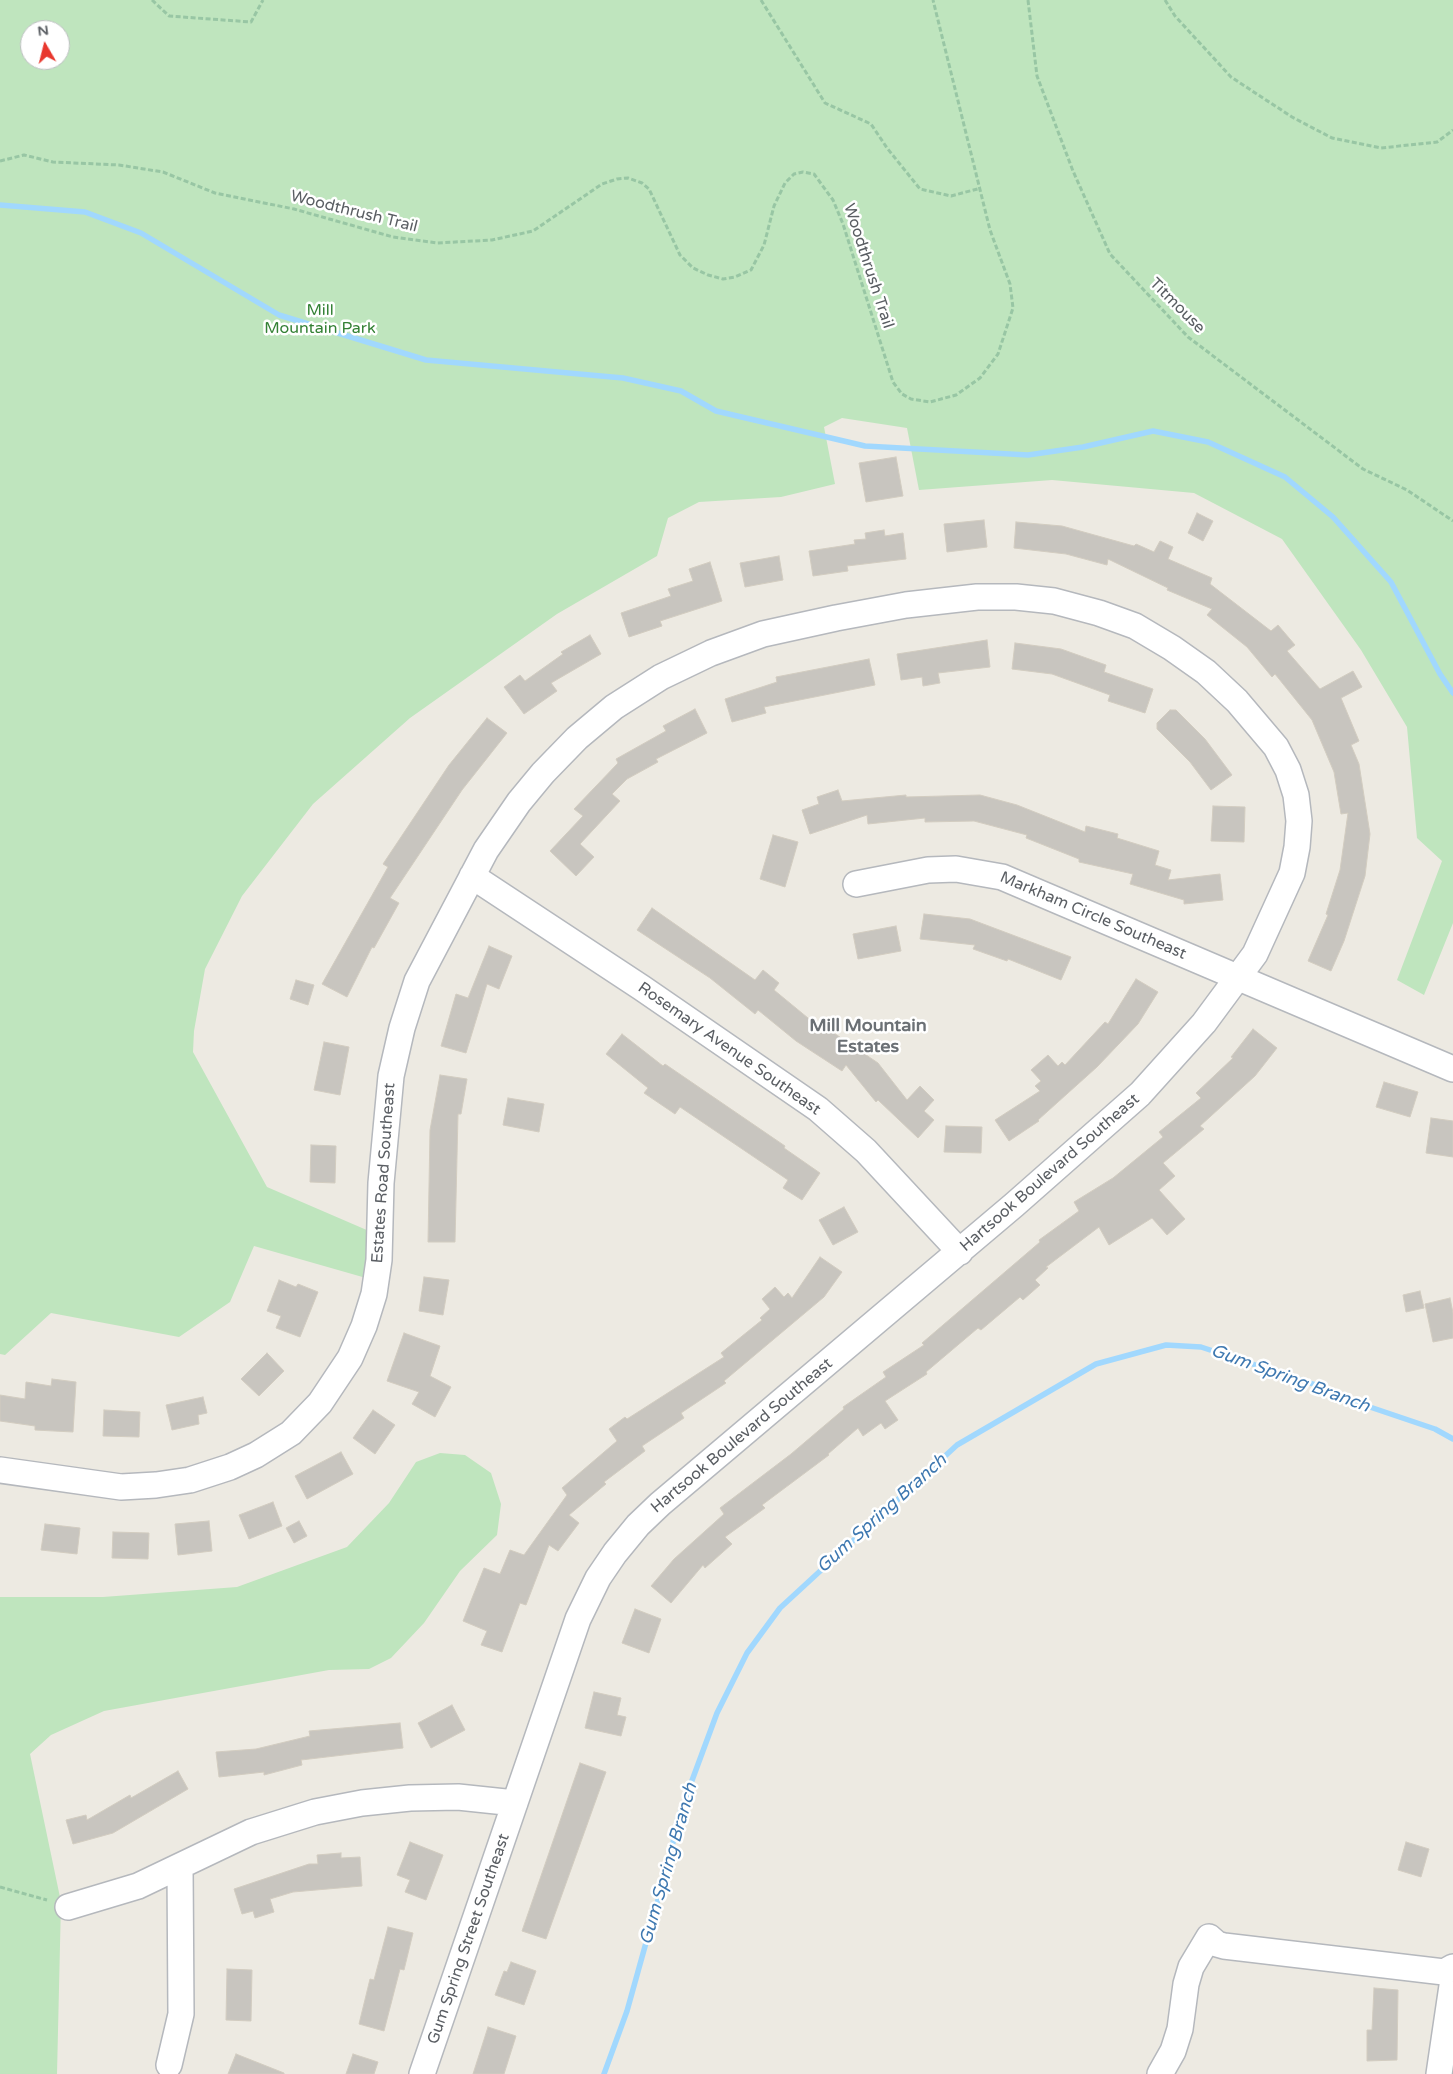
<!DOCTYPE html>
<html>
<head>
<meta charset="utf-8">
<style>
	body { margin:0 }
	#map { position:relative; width:1453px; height:2074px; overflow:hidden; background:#edeae2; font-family:"Varela Round",sans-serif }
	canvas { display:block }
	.north { position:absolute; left:20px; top:20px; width:50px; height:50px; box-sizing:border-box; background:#fff; border:1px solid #bdbfc1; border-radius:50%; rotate:352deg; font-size:14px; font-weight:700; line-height:20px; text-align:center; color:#5a5e63 }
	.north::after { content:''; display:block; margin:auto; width:18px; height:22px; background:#e8372d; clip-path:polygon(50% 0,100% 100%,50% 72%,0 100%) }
</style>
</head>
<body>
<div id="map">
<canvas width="1453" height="2074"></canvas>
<div class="north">N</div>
</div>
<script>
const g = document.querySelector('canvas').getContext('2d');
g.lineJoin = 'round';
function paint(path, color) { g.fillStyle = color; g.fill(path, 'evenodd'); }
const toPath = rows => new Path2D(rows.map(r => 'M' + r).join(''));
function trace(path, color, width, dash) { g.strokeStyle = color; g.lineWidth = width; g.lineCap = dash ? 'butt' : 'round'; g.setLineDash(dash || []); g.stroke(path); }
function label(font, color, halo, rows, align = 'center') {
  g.font = font + ' "Varela Round",sans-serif'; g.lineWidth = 5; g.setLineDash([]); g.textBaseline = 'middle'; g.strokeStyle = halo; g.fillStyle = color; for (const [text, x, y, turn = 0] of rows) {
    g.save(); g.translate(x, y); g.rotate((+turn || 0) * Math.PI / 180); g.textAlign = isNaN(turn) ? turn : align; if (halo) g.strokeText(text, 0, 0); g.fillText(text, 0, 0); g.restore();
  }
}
paint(toPath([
	[0,0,1453,0,1453,923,1424,995,1397,980,1442,861,1417,838,1407,727,1361,650,1282,539,1194,493,1052,480,919,490,907,428,842,418,824,427,835,484,781,497,699,502,668,518,657,556,557,614,410,718,313,804,242,896,205,969,194,1031,193,1052,267,1187,369,1231,366,1278,254,1246,230,1302,179,1337,51,1313,5,1355,0,1354],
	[30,30,60,30,60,60,30,60],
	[440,1453,465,1455,491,1473,501,1504,497,1535,460,1571,424,1623,391,1658,369,1669,329,1670,104,1711,51,1735,30,1754,61,1902,57,2074,0,2074,0,1597,103,1597,237,1587,347,1547,389,1503,416,1462]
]), '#bfe5be');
trace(toPath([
	[0,205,85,212,141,233,279,315,426,360,623,378,681,391,716,411,865,446,1028,455,1083,447,1153,431,1208,442,1285,477,1333,517,1391,582,1440,674,1453,693],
	[604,2074,627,2011,671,1853,677,1821,717,1713,747,1653,780,1608,957,1445,1096,1364,1166,1345,1201,1347,1319,1386,1364,1405,1435,1429,1453,1439]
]), '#a1d8fe', 5.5);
const building = toPath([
	[896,457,903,496,866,502,859,463,896,457],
	[1197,513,1213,521,1203,541,1188,533,1197,513],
	[984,520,987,547,947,552,944,524,984,520],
	[1016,522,1062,526,1134,546,1136,544,1154,552,1160,541,1173,547,1168,559,1212,578,1210,584,1271,631,1278,625,1295,645,1287,651,1320,689,1353,671,1362,687,1341,698,1359,741,1351,745,1359,764,1370,834,1365,876,1344,941,1331,971,1308,961,1328,915,1326,914,1340,870,1348,813,1341,814,1334,772,1312,720,1275,674,1272,677,1247,647,1207,615,1212,609,1167,590,1168,588,1108,559,1107,565,1066,554,1014,548,1016,522],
	[884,530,885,536,903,533,906,559,847,566,848,571,813,576,809,551,855,544,854,540,866,539,865,533,884,530],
	[779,556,783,580,745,587,740,563,779,556],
	[710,562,722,601,660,621,662,626,629,637,621,613,671,596,668,589,693,581,689,569,710,562],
	[590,635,601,654,551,683,557,691,524,714,504,687,520,675,525,681,563,654,561,652,590,635],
	[987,640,990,667,938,673,940,683,923,686,922,677,901,680,897,654,987,640],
	[1015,643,1061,649,1106,665,1104,672,1153,689,1145,713,1108,701,1110,695,1052,674,1012,669,1015,643],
	[869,659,875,685,764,707,766,713,732,722,725,699,777,682,776,677,869,659],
	[695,709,707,733,656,759,658,762,627,779,612,794,620,801,580,844,594,857,576,876,550,851,583,816,574,809,618,763,616,759,666,731,663,726,695,709],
	[1170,710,1176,710,1205,739,1232,775,1211,790,1190,762,1157,729,1157,723,1170,710],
	[487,718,507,733,462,790,390,898,399,903,374,948,372,947,347,997,322,984,388,867,383,864,449,765,487,718],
	[838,790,842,801,906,795,906,797,980,795,1017,805,1085,832,1086,826,1118,834,1117,838,1159,851,1155,865,1171,870,1168,880,1220,874,1223,900,1184,904,1184,900,1130,884,1133,874,1079,862,1079,859,1026,838,1027,835,974,821,925,822,925,818,868,824,867,815,810,834,802,810,819,804,817,797,838,790],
	[1213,806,1245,807,1244,842,1211,841,1213,806],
	[773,835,798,842,785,887,760,879,773,835],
	[652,908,755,980,763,970,779,983,774,990,825,1032,828,1029,878,1063,907,1100,920,1086,934,1100,924,1111,934,1120,918,1138,878,1100,876,1102,846,1065,842,1071,796,1041,758,1010,755,1014,710,978,637,930,652,908],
	[924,914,970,919,1071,957,1061,980,1008,959,1007,961,973,949,975,945,920,939,924,914],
	[896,926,901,951,858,959,853,934,896,926],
	[489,946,512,956,499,989,487,984,466,1053,441,1046,456,994,468,998,489,946],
	[1136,979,1158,992,1138,1024,1097,1067,1038,1120,1039,1121,1009,1141,995,1120,1040,1091,1035,1086,1041,1081,1031,1070,1048,1055,1058,1066,1062,1062,1065,1065,1105,1022,1108,1024,1136,979],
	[296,980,314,985,308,1005,290,999,296,980],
	[1253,1029,1277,1048,1255,1076,1200,1126,1204,1129,1163,1163,1175,1176,1159,1190,1185,1219,1167,1235,1152,1218,1109,1245,1099,1227,1046,1267,1048,1268,1035,1280,1040,1285,1023,1300,1020,1297,981,1330,978,1328,926,1372,927,1374,885,1401,898,1420,885,1429,881,1423,863,1436,858,1428,828,1454,829,1455,762,1505,765,1508,725,1537,732,1544,705,1568,703,1565,671,1603,651,1586,674,1559,724,1514,720,1508,791,1454,844,1409,843,1407,886,1377,883,1372,924,1345,922,1343,1040,1242,1039,1240,1079,1211,1074,1202,1113,1178,1163,1137,1159,1132,1201,1098,1196,1093,1233,1058,1231,1057,1253,1029],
	[622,1034,663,1066,665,1064,785,1146,784,1148,820,1173,802,1200,783,1188,788,1180,680,1107,675,1114,644,1093,648,1088,606,1054,622,1034],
	[324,1042,349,1047,340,1095,314,1090,324,1042],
	[440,1075,467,1079,461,1114,458,1114,455,1242,428,1242,430,1130,440,1075],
	[1384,1082,1418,1092,1410,1117,1376,1107,1384,1082],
	[508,1098,544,1104,539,1132,503,1125,508,1098],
	[1431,1118,1453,1121,1453,1157,1426,1153,1431,1118],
	[946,1126,982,1127,981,1153,944,1152,946,1126],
	[311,1145,336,1146,335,1183,310,1182,311,1145],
	[844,1207,858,1232,833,1245,819,1220,844,1207],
	[820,1257,842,1272,824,1297,724,1381,726,1383,681,1413,684,1418,642,1446,645,1451,604,1482,606,1484,569,1515,579,1523,558,1551,549,1545,526,1605,520,1603,502,1652,481,1645,487,1631,463,1621,484,1568,500,1574,510,1550,524,1555,567,1495,562,1488,617,1441,609,1429,625,1417,627,1419,724,1357,721,1353,762,1320,760,1318,770,1309,762,1299,775,1287,784,1297,788,1293,792,1298,820,1257],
	[424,1277,449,1280,443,1315,419,1311,424,1277],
	[279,1280,296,1287,298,1284,318,1292,300,1337,276,1328,281,1316,267,1311,279,1280],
	[1420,1291,1424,1308,1406,1312,1403,1295,1420,1291],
	[1450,1298,1453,1313,1453,1338,1433,1342,1425,1304,1450,1298],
	[404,1333,440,1346,430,1376,451,1387,435,1417,412,1404,419,1392,387,1381,404,1333],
	[267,1353,284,1371,259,1396,241,1379,267,1353],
	[52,1379,76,1382,73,1432,35,1430,35,1426,0,1421,0,1395,25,1399,26,1382,51,1386,52,1379],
	[203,1397,207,1413,198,1415,199,1424,172,1430,166,1405,203,1397],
	[104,1410,140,1412,139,1437,103,1436,104,1410],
	[373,1410,395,1425,375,1454,353,1438,373,1410],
	[341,1452,353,1474,307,1499,295,1476,341,1452],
	[273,1502,282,1526,249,1539,239,1515,273,1502],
	[209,1521,212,1551,178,1555,175,1524,209,1521],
	[299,1521,307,1536,294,1543,286,1528,299,1521],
	[45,1524,80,1528,77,1554,41,1550,45,1524],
	[113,1532,149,1533,148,1559,112,1558,113,1532],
	[635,1609,661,1619,649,1653,622,1643,635,1609],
	[594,1692,621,1698,617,1715,626,1717,621,1736,585,1728,594,1692],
	[452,1705,465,1730,431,1748,418,1723,452,1705],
	[400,1723,403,1748,301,1760,302,1765,264,1775,264,1772,219,1777,216,1752,256,1749,310,1736,309,1731,400,1723],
	[580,1763,606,1772,546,1939,522,1931,580,1763],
	[178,1771,188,1789,113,1833,73,1844,66,1820,86,1815,87,1820,130,1795,131,1798,178,1771],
	[410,1842,443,1855,426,1900,405,1892,410,1880,397,1875,410,1842],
	[1406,1842,1429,1849,1421,1877,1398,1870,1406,1842],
	[341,1853,341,1858,360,1857,362,1886,293,1892,270,1899,274,1912,255,1918,253,1911,242,1914,234,1889,309,1864,318,1864,317,1855,341,1853],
	[388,1927,413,1933,404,1970,400,1969,384,2031,359,2024,370,1979,374,1980,388,1927],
	[511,1962,536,1971,524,2005,495,1995,504,1971,507,1972,511,1962],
	[227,1969,252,1970,251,2021,226,2020,227,1969],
	[1374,1988,1398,1990,1397,2060,1367,2061,1367,2030,1372,2030,1374,1988],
	[488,2027,516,2036,504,2074,473,2074,488,2027],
	[236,2054,284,2073,284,2074,228,2074,236,2054],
	[353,2054,378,2062,374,2074,346,2074,353,2054]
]);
paint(building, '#c8c5bf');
trace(building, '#d2ccc0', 1);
const minor = toPath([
	[472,876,642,988,818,1109,866,1151,960,1252],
	[856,884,928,870,956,869,1002,877,1453,1069],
	[0,1470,121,1487,156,1485,190,1480,230,1467,256,1455,291,1433,320,1403,350,1358,364,1326,374,1294,379,1260,381,1183,391,1076,402,1028,417,981,486,850,519,802,543,773,577,738,614,707,661,677,711,653,763,634,836,618,906,605,977,597,1016,597,1054,601,1099,613,1135,626,1172,648,1206,672,1237,701,1276,747,1288,770,1296,795,1299,821,1297,847,1292,873,1255,954,1204,1023,1140,1094,1014,1205,660,1504,638,1525,615,1553,598,1578,578,1619,422,2074],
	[68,1907,138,1886,251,1832,315,1812,362,1803,410,1798,458,1797,515,1803],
	[169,2065,181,2014,180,1867],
	[1160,2074,1173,2051,1180,2029,1186,1984,1191,1967,1209,1937,1217,1944,1224,1946,1444,1972,1453,1967],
	[1439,2074,1453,1979]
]);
trace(minor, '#b5b8bd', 28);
trace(toPath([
	[152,0,169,16,251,22,263,0],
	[761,0,825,103,871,124,887,148,920,189,951,196,981,188],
	[1028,0,1037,76,1073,171,1110,254,1188,337,1363,469,1407,490,1453,521],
	[1165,0,1175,16,1231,77,1292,117,1332,138,1381,148,1437,142,1453,130],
	[0,161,24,155,53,162,119,165,163,172,215,193,294,209,393,237,437,243,492,240,533,231,602,184,617,179,628,178,642,183,649,189,680,255,693,268,708,275,723,279,735,277,751,270,764,245,774,206,785,183,794,174,803,172,814,174,833,200,843,224,893,382,902,394,911,399,930,402,956,395,980,378,998,354,1013,308,1010,284,990,230,933,0],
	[0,1887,47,1900]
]), '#98c6a4', 3, [5, 2.5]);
trace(minor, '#fff', 25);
label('16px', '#5a5e63', '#fff', [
	["Woodthrush Trail",354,212,14],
	["Woodthrush Trail",868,266,72],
	["Titmouse",1177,306,45],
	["Markham Circle Southeast",1093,916,23],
	["Rosemary Avenue Southeast",729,1049,35],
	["Estates Road Southeast",384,1173,-86],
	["Hartsook Boulevard Southeast",1050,1173,-41],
	["Hartsook Boulevard Southeast",742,1436,-40],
	["Gum Spring Street Southeast",469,1939,-71]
]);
label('16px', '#348135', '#fff', [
	["Mill",320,311],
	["Mountain Park",320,329]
]);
label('bold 18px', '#6b7075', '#fff', [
	["Mill Mountain",868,1026],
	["Estates",868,1047]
]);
label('italic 18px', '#3e78b0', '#fff', [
	["Gum Spring Branch",1290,1379,20],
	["Gum Spring Branch",882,1514,-42],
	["Gum Spring Branch",669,1864,-74]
]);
</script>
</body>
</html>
